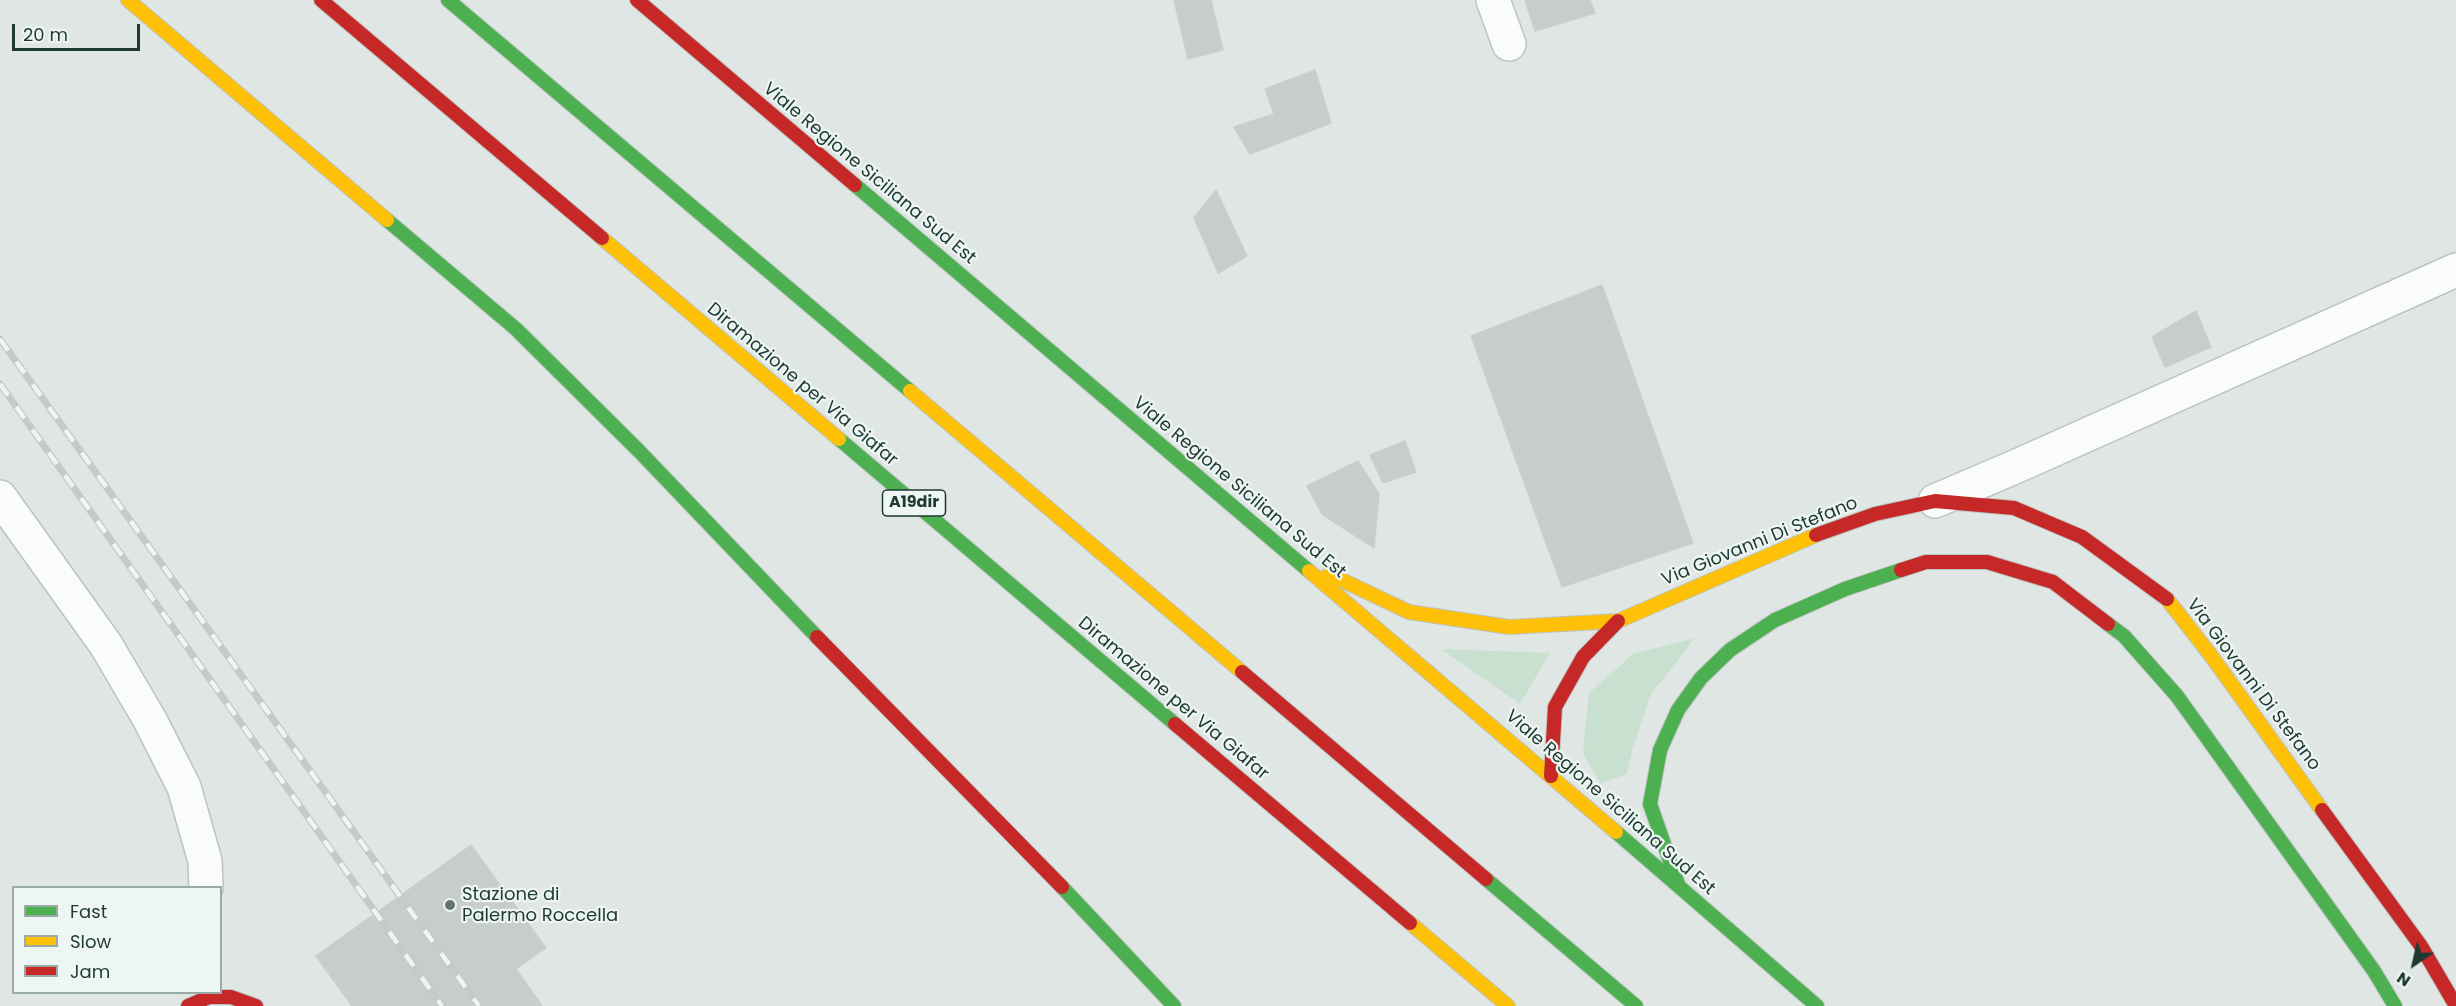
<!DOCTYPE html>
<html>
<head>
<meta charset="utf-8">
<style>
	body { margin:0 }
	#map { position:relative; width:2456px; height:1006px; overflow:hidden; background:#e0e6e3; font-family:Poppins,sans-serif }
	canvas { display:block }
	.legend { position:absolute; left:12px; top:886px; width:210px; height:108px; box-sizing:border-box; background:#edf6f2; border:2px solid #9aaaa6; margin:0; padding:8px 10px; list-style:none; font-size:18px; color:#1e3833 }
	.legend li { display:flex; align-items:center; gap:12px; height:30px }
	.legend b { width:30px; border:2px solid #9aaaa6 }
	.north { position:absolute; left:2384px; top:934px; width:60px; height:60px; -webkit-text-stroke:4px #edf6f2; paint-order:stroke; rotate:214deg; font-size:16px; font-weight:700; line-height:24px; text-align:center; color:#1e3833 }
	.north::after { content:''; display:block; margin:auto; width:21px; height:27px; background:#1e3833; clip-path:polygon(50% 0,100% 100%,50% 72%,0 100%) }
	.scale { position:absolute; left:12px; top:24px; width:128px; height:27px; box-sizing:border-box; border:3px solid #1e3833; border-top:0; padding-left:8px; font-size:18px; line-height:21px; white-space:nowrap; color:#1e3833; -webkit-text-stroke:4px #edf6f2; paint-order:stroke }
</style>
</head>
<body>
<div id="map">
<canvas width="2456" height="1006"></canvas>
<ul class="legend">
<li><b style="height:8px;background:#4caf50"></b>Fast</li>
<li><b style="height:8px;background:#ffc107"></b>Slow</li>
<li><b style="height:8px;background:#c62828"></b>Jam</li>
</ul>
<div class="north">N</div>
<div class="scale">20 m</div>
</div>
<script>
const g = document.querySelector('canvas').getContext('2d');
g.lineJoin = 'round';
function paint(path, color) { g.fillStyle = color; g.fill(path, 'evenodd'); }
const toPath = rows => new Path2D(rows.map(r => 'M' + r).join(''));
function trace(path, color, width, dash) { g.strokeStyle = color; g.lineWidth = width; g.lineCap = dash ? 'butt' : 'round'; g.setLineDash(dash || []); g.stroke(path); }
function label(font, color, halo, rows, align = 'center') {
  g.font = font + ' Poppins,sans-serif'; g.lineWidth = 4.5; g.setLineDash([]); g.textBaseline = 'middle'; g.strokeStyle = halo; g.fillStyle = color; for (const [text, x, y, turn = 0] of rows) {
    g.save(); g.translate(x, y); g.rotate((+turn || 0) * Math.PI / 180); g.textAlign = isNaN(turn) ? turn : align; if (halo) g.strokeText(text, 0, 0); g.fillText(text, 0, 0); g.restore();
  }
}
paint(toPath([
	[1695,638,1651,694,1632,751,1627,774,1600,783,1583,753,1589,693,1633,654],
	[1441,649,1550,653,1520,704]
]), '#c8e0d0');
const building = toPath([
	[1174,0,1211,0,1223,50,1188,59,1174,0],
	[1525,0,1590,0,1595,13,1535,31,1525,0],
	[1315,70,1331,123,1250,154,1234,127,1274,114,1265,89,1315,70],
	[1216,190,1247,256,1218,273,1194,218,1216,190],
	[1602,285,1693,543,1562,587,1471,336,1602,285],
	[2196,311,2211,347,2165,367,2152,337,2196,311],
	[1405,441,1416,472,1383,483,1370,455,1405,441],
	[1358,461,1379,494,1374,548,1322,514,1307,486,1358,461],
	[471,845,546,948,516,969,542,1006,352,1006,316,956,471,845]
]);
paint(building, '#c7cdcb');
trace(building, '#c9cfcc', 1.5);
const street = toPath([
	[1493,0,1509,44],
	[0,497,106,645,150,720,184,787,205,861,206,888],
	[1935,501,2017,466,2456,270]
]);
const fast = toPath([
	[448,0,910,391],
	[855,185,1309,571],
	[387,220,516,329,639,451,817,637],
	[839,439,1175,724],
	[2108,624,2124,636,2177,696,2374,971,2395,1006],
	[1616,832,1817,1006],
	[1486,879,1636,1006],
	[1678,884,1650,804,1660,750,1678,710,1701,678,1730,650,1775,620,1845,589,1901,570],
	[1062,887,1174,1006]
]);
const slow = toPath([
	[128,0,387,220],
	[602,238,839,439],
	[910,391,1242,672],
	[1309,571,1616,832],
	[1329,574,1409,612,1509,627,1618,621,1816,535],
	[2167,599,2212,657,2322,810],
	[1410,923,1508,1006]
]);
const jam = toPath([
	[321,0,602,238],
	[637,0,855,185],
	[1816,535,1875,514,1935,501,2014,508,2082,537,2167,599],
	[1901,570,1926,562,1987,562,2053,582,2108,624],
	[817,637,1062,887],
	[1242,672,1486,879],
	[1175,724,1410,923],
	[1551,776,1555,707,1583,657,1618,621],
	[2322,810,2421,946,2456,1006],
	[188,1006,209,997,231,997,256,1006]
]);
trace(street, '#bdc3c0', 36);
trace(fast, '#bcc4c1', 16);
trace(slow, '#bcc4c1', 16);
trace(jam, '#bcc4c1', 16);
trace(street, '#fafbfb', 33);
trace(fast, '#4caf50', 14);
trace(slow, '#ffc107', 14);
trace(jam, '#c62828', 14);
const rail = toPath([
	[0,339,479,1006],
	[0,384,442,1006]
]);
trace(rail, '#c5c9c8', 7);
trace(rail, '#edf6f2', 4.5, [14]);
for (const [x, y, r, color] of [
	[450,905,6,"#627571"]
]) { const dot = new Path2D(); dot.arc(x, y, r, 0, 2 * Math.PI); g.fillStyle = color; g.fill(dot); trace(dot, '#edf6f2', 2); }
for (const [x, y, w] of [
	[914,503,63]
]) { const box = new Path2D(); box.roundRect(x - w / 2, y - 13, w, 26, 4.5); g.fillStyle = '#edf6f2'; g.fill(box); trace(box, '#1e3833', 1.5); }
label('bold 16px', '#1e3833', null, [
	["A19dir",914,503]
]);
label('18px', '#1e3833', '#edf6f2', [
	["Viale Regione Siciliana Sud Est",869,174,40],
	["Diramazione per Via Giafar",802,385,40],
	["Viale Regione Siciliana Sud Est",1239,488,40],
	["Via Giovanni Di Stefano",1760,542,-22],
	["Via Giovanni Di Stefano",2253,685,53],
	["Diramazione per Via Giafar",1173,699,40],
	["Viale Regione Siciliana Sud Est",1610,803,41]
]);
label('18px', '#1e3833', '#edf6f2', [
	["Stazione di",462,895],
	["Palermo Roccella",462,916]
], 'left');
</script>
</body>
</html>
